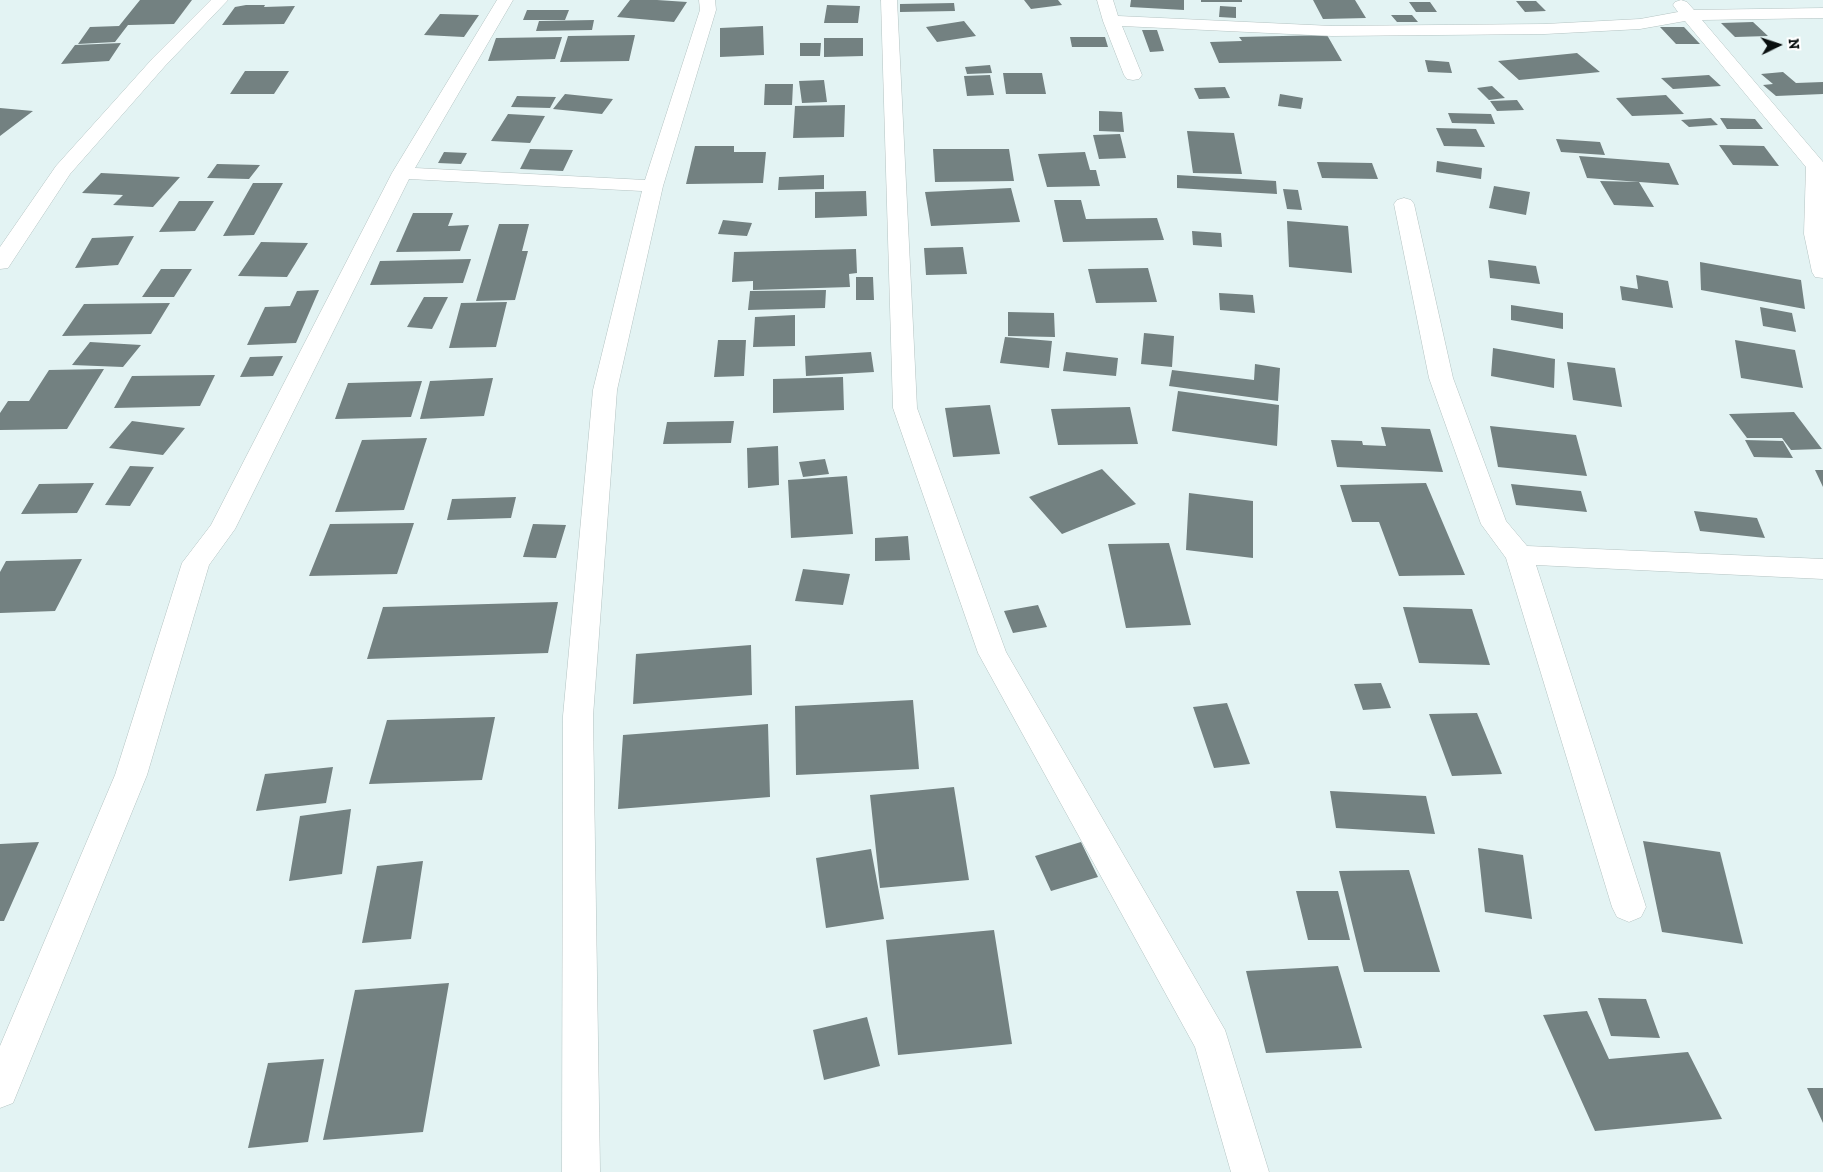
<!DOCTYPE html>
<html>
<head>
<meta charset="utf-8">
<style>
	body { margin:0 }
	#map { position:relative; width:1823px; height:1172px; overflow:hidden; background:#e3f3f3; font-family:"Zilla Slab",serif }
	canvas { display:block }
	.north { position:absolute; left:1753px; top:20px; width:50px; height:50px; -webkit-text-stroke:4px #fff; paint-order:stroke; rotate:86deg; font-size:14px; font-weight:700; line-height:20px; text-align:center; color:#090f0f }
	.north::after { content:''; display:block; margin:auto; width:18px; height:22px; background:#090f0f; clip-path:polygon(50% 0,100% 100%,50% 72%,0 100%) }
</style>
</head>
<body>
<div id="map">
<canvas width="1823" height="1172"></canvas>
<div class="north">N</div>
</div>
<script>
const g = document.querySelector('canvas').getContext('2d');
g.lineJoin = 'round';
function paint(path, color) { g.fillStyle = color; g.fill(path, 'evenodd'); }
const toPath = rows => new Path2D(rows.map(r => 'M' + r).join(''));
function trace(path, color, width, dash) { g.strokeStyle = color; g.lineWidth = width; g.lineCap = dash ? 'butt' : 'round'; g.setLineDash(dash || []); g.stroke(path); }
paint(toPath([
	[140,0,192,0,174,24,128,25,115,42,78,44,90,27,119,26],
	[630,0,657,0,687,2,674,22,617,17],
	[1024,0,1058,0,1062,5,1031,9],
	[1131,0,1184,0,1184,10,1130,7],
	[1201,0,1242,0,1242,2,1201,2],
	[1313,0,1355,0,1366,18,1323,19],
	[1516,1,1536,1,1546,11,1525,12],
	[1409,2,1430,2,1437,12,1416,12],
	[954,3,955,11,900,12,900,4],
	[246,5,265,5,264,7,295,6,284,24,222,25,235,7],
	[827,5,860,6,858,23,824,23],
	[1220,6,1236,7,1236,18,1219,17],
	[527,10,569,10,565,20,523,20],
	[440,14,479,15,464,37,424,35],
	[1391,15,1412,15,1418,22,1397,22],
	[594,20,592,30,536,31,539,21],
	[964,21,976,36,937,42,926,27],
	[1753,22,1768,36,1735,37,1721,23],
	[763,26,764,55,720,57,720,28],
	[1660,27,1684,27,1700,44,1676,44],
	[1142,30,1157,30,1164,51,1150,52],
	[635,35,629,61,560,62,568,36],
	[1327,35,1342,61,1219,63,1210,42,1242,41,1239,37],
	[562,37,555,59,488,61,496,38],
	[1070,37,1105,37,1108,47,1072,47],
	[824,38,863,38,863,56,824,57],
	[121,43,109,61,61,64,75,45],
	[800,43,821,43,820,56,800,56],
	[1577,53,1600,72,1519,80,1498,61],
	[1425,60,1449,62,1452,73,1428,72],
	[990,65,992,73,967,74,965,67],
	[245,71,289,71,274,94,230,94],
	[1783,72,1796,83,1823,82,1823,94,1776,96,1763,85,1773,84,1761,74],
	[1003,73,1042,73,1046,94,1006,94],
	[990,75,994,95,967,96,964,76],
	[1709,75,1721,86,1673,89,1661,78],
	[824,80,827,102,802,103,799,81],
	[765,84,793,84,792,105,764,105],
	[1492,86,1505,98,1489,100,1477,88],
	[1225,87,1230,98,1199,99,1194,88],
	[565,94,613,99,602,114,553,109],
	[1280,94,1303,98,1301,109,1278,106],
	[1666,95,1684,114,1632,116,1616,98],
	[517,96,556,97,550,108,511,107],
	[1517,100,1524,110,1497,111,1490,101],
	[845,105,844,137,793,138,795,106],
	[0,108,33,111,0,136],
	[1099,111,1122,112,1124,132,1099,131],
	[1448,113,1491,114,1495,124,1452,123],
	[508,114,545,116,530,143,491,141],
	[1711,118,1718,125,1689,127,1681,120],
	[1720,118,1755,119,1763,129,1727,129],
	[1436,128,1476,129,1485,147,1444,146],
	[1187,131,1234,133,1242,174,1193,173],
	[1120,134,1126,158,1099,159,1093,135],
	[1556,139,1600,142,1605,155,1561,152],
	[1719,145,1764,146,1779,166,1733,165],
	[695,146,734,146,734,152,766,152,763,183,686,184],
	[530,149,573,150,563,171,520,169],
	[933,149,1009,149,1014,181,935,182],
	[444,152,467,153,461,164,438,163],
	[1085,152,1090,170,1096,170,1100,186,1047,187,1038,154],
	[1579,156,1669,163,1679,185,1587,178],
	[1437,161,1482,168,1481,179,1436,172],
	[1317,162,1372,163,1378,179,1322,178],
	[217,164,260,165,249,179,207,178],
	[101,173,180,177,153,207,113,205,123,195,82,193],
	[824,175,824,189,778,190,779,177],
	[1177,175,1276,181,1277,194,1177,188],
	[1600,181,1639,182,1654,207,1614,205],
	[253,183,283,183,254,235,223,236],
	[1494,186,1530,192,1526,215,1489,208],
	[1011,188,1020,222,931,226,925,192],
	[1283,189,1298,190,1302,210,1287,209],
	[866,191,867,216,815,218,815,192],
	[1054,200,1081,200,1086,219,1157,218,1164,240,1063,242],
	[179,201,214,201,195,231,159,232],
	[413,213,453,213,448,226,469,225,460,251,396,252],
	[723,220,752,223,747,236,718,234],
	[1287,221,1348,226,1352,273,1289,267],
	[499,224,529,224,522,251,528,251,515,300,476,301],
	[1192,231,1221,233,1222,247,1193,245],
	[134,236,118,265,75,268,92,238],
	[261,242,308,243,287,277,238,276],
	[963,247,967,274,926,275,924,248],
	[856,249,857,273,849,274,850,287,753,290,753,281,732,282,734,252],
	[471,259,463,283,370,285,380,261],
	[1488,260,1536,266,1540,284,1490,278],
	[1700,262,1801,280,1805,309,1701,290],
	[1148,268,1157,302,1096,303,1088,269],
	[161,269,192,269,174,297,142,297],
	[1636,275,1668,281,1673,308,1622,300,1620,286,1638,289],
	[856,277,873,277,874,300,856,300],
	[319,290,296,343,247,345,265,307,290,306,297,291],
	[826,290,825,308,748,310,750,291],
	[1219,293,1253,295,1255,313,1220,310],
	[424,297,448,297,432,329,407,327],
	[507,302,496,347,449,348,461,303],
	[170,303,151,334,62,336,84,304],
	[1511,305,1563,313,1563,329,1511,320],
	[1760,307,1792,313,1796,332,1763,326],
	[1008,312,1054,313,1055,337,1008,336],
	[795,315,795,346,753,347,755,317],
	[1144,333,1174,336,1172,367,1141,364],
	[1005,337,1052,341,1049,368,1000,363],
	[718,340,746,340,744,376,714,377],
	[1735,340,1795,350,1803,388,1741,378],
	[90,342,141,345,123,367,72,365],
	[1493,348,1555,359,1554,388,1491,376],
	[871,352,874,372,806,376,805,356],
	[1066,352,1118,358,1116,376,1063,371],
	[283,356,273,376,240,377,250,357],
	[1567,362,1615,368,1622,407,1573,400],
	[1255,364,1280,368,1278,401,1169,386,1172,370,1254,380],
	[104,369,67,429,0,430,0,413,8,401,29,401,49,370],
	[215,375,200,406,114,408,132,376],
	[843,377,844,410,773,413,773,379],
	[493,378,484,416,420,419,430,381],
	[422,381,411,417,335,419,348,383],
	[1178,391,1279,405,1277,446,1172,431],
	[990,405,1000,454,953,457,945,408],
	[1130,407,1138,444,1058,445,1051,409],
	[1794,412,1822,449,1791,450,1782,438,1747,438,1729,414],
	[132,421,185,428,163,455,109,448],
	[734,421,731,443,663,444,667,422],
	[1490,426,1576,435,1587,476,1498,467],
	[1381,427,1430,429,1443,472,1337,467,1331,440,1362,441,1363,445,1386,446],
	[427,438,404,510,335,512,362,440],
	[1745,440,1783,441,1793,458,1754,457],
	[778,446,779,485,748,488,747,448],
	[825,459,829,474,803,477,799,462],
	[130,466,154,467,130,506,105,505],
	[1102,469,1136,504,1062,534,1029,497],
	[1815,470,1823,470,1823,487],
	[847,476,853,534,791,538,788,480],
	[94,483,77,513,21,514,39,484],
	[1426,483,1465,575,1399,576,1379,522,1352,522,1340,485],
	[1511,484,1581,491,1587,512,1516,505],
	[1189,493,1253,501,1253,558,1186,550],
	[516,497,511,518,447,520,452,499],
	[1694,511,1757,518,1765,538,1700,531],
	[414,523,397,574,309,576,330,524],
	[533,524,566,525,556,558,523,557],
	[908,536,910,560,875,561,875,538],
	[1169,543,1191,625,1126,628,1108,544],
	[82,559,55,611,0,613,0,572,6,561],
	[803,569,850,574,843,605,795,601],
	[558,602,548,653,367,659,383,607],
	[1038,605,1047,627,1013,633,1004,611],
	[1403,607,1472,609,1490,665,1419,663],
	[751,645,752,695,633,704,636,654],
	[1381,683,1391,708,1363,710,1354,684],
	[913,700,919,769,796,775,795,706],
	[1227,703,1250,764,1214,768,1193,707],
	[1477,713,1502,774,1452,776,1429,714],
	[495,717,482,780,369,784,387,720],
	[768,724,770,797,618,809,623,735],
	[333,767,326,803,256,811,265,774],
	[954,787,969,880,880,888,870,795],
	[1330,791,1426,796,1435,834,1336,828],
	[351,809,342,874,289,881,300,816],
	[1643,841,1720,852,1743,944,1662,932],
	[39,842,4,921,0,921,0,844],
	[1081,842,1098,877,1051,891,1035,856],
	[1478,848,1523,855,1532,919,1485,912],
	[871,849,884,919,826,928,816,858],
	[423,861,411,939,362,943,377,866],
	[1409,870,1440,972,1364,972,1339,871],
	[1296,891,1338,891,1350,940,1308,940],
	[994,930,1012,1044,898,1055,886,940],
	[1338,966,1362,1048,1266,1053,1246,971],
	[449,983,423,1132,323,1140,355,990],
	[1598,998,1646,999,1660,1038,1611,1036],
	[1587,1011,1609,1059,1688,1052,1722,1119,1595,1131,1543,1015],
	[867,1017,880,1066,824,1080,813,1030],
	[324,1059,308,1142,248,1148,268,1063],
	[1807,1088,1823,1088,1823,1123]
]), '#738181');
const minor = toPath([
	[211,0,228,0,165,66,70,174,8,268,0,269,0,247,56,166,153,58,211,0],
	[497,0,513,0,415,168,645,180,700,10,699,0,715,0,716,10,663,186,617,390,593,716,600,1172,562,1172,563,716,593,390,642,191,409,179,235,529,209,565,147,775,13,1103,0,1108,0,1046,115,775,182,563,211,525,392,173,497,0],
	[881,0,897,0,917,408,1006,652,1225,1030,1269,1172,1231,1172,1195,1047,978,653,893,408,881,0],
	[1097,0,1113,0,1118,16,1332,26,1545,24,1640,19,1678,12,1673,5,1675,2,1681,0,1687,2,1694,10,1823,8,1823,18,1702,20,1823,162,1823,278,1815,277,1812,272,1804,234,1806,167,1685,21,1640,29,1545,34,1332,36,1122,26,1142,75,1139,79,1133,80,1127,79,1124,75,1103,21,1097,0],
	[1404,198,1411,200,1414,204,1453,378,1506,521,1527,546,1823,559,1823,579,1536,565,1646,907,1641,917,1629,922,1617,917,1612,907,1506,558,1481,524,1429,378,1394,204,1397,200,1404,198]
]);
trace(minor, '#b4c3c2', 1);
paint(minor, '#fff');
</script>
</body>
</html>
